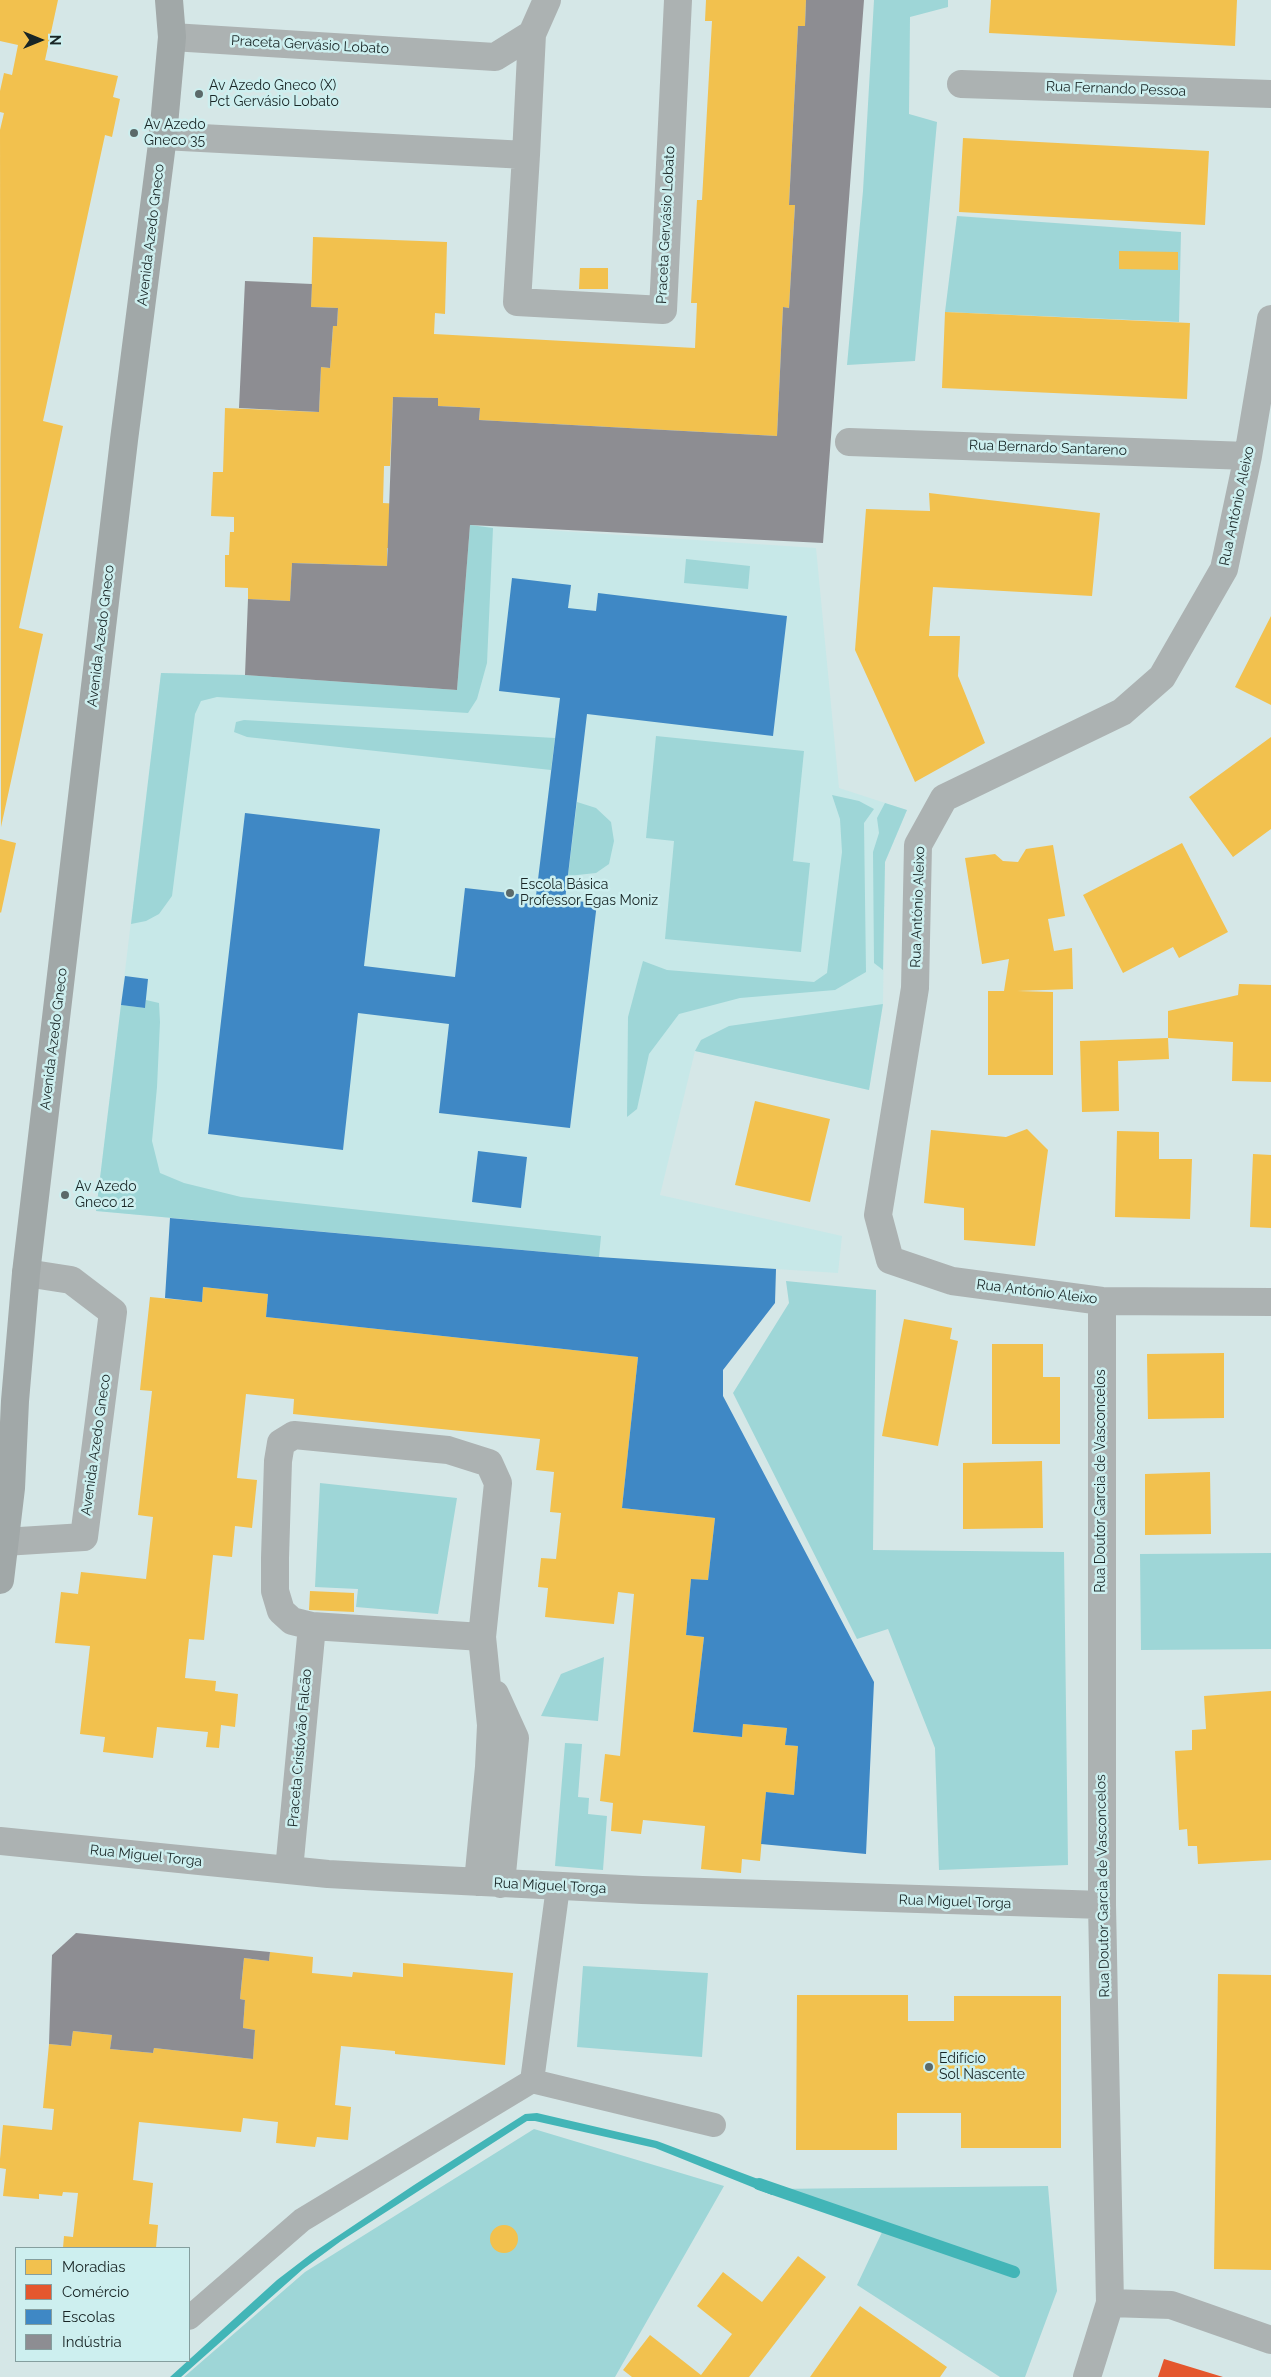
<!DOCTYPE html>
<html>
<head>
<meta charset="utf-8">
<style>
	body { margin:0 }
	#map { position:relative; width:1271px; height:2377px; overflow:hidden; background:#d5e7e7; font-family:Raleway,sans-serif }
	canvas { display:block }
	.legend { position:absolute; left:15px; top:2247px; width:175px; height:115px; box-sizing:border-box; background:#cdefef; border:1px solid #859f9f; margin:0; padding:6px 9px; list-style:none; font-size:15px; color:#192626 }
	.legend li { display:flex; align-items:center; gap:10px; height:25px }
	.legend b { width:25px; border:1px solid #859f9f }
	.north { position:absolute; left:15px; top:15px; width:50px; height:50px; -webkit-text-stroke:4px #cdefef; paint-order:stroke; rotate:90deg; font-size:14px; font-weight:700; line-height:20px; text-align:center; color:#192626 }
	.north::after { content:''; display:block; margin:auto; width:18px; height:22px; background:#192626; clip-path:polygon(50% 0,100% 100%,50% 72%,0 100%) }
</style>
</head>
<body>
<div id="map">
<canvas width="1271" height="2377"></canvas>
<ul class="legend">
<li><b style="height:14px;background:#f2c14e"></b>Moradias</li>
<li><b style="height:14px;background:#e4572e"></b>Comércio</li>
<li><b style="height:14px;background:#3f88c5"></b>Escolas</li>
<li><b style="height:14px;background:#8d8d92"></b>Indústria</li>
</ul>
<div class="north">N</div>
</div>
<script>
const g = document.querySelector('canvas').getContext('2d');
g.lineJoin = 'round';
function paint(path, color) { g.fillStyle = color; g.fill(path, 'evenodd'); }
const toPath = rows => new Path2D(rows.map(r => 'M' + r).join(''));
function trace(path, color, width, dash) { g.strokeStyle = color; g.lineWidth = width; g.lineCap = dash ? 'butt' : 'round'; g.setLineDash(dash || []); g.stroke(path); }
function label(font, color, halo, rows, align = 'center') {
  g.font = font + ' Raleway,sans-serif'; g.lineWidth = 5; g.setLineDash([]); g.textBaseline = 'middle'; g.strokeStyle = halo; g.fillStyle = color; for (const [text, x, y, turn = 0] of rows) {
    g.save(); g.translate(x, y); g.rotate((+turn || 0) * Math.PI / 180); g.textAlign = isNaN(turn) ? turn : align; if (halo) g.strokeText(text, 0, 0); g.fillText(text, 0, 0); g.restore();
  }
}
paint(toPath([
	[470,525,816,548,839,788,907,810,885,862,883,1004,869,1090,695,1051,660,1195,842,1236,838,1273,636,1260,96,1211,161,673,245,675,457,690]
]), '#c7e8e8');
paint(toPath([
	[874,0,948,0,948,7,910,17,909,114,937,122,915,361,847,365,863,191],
	[957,216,1181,232,1179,322,945,312],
	[470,525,493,528,487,663,477,699,468,713,217,697,201,701,195,714,172,896,159,914,146,921,131,924,161,673,245,675,457,690],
	[686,559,750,566,748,589,684,583],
	[244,720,555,738,551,770,247,737,234,732,236,722],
	[656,736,804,751,793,861,810,863,801,952,665,939,674,841,646,838],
	[832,795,859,801,874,809,864,823,866,972,835,990,740,998,679,1014,649,1054,637,1109,627,1117,628,1017,643,961,667,970,814,982,827,973,842,852,840,819],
	[577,802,596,808,611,822,614,841,609,864,596,873,568,876],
	[885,803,907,810,885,862,883,970,874,963,873,852,879,833,877,818],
	[146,1000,159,1003,160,1022,157,1087,152,1141,160,1173,184,1183,241,1197,601,1236,599,1257,96,1211,121,1005,145,1008],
	[883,1004,869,1090,695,1051,701,1040,729,1026],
	[786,1281,876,1290,873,1550,1064,1552,1068,1865,939,1870,935,1748,888,1629,857,1639,733,1393,789,1303],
	[320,1483,457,1498,438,1614,356,1607,358,1589,315,1587],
	[1271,1553,1271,1649,1141,1650,1140,1554],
	[604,1657,598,1721,541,1716,561,1674],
	[565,1743,582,1744,578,1797,589,1798,588,1814,607,1816,603,1870,555,1866],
	[583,1966,708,1973,702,2057,577,2047],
	[534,2129,724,2186,615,2377,184,2377,305,2272],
	[1048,2186,1057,2291,1025,2377,1000,2377,857,2285,884,2228,772,2189]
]), '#9ed6d7');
paint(toPath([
	[537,2113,657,2141,774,2185,772,2195,655,2148,535,2121,527,2121,341,2241,303,2269,181,2377,170,2377,277,2280,311,2254,414,2185,525,2114]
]), '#42b5b7');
paint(toPath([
	[0,0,58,0,45,60,118,76,113,97,120,99,112,137,105,135,43,421,63,426,19,628,43,634,1,827,0,130,4,113,0,112,0,91,4,73,12,75,18,45,0,41],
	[706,0,806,0,805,26,798,26,789,205,795,205,789,308,783,307,777,436,479,420,480,408,438,406,438,398,393,397,390,466,384,466,383,503,399,504,398,549,387,548,387,566,292,563,290,601,248,599,248,588,225,587,225,555,229,555,230,532,234,532,234,517,211,516,213,472,223,472,225,408,319,412,321,367,330,368,333,326,337,326,338,308,311,307,313,237,447,242,445,314,435,313,434,334,695,348,697,303,691,303,697,200,702,200,712,21,705,21],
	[991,0,1237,0,1235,46,989,33],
	[963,138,1209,151,1205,225,959,212],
	[1119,251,1178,252,1178,270,1119,269],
	[580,268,608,268,608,289,579,289],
	[945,312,1190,323,1187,399,942,388],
	[929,493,1100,513,1092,596,933,587,929,636,960,636,958,676,985,743,915,782,855,650,866,509,930,511],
	[1271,616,1271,705,1235,687],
	[1271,737,1271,829,1233,857,1189,797],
	[0,839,16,843,1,913,0,912],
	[1182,843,1228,932,1179,958,1173,947,1123,973,1083,895],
	[1053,845,1065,916,1048,919,1054,951,1072,948,1073,989,1017,991,1053,992,1053,1075,988,1075,988,991,1004,991,1009,959,982,964,965,858,995,854,1003,861,1018,862,1026,849],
	[1239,984,1271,985,1271,1082,1232,1081,1233,1042,1168,1038,1168,1011,1238,995],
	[1168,1038,1169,1059,1118,1061,1119,1111,1082,1112,1080,1041],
	[755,1101,830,1119,810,1202,735,1185],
	[1027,1129,1048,1150,1035,1246,964,1240,964,1208,924,1203,931,1130,1006,1137],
	[1117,1131,1159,1132,1159,1159,1192,1159,1190,1219,1115,1217],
	[1253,1154,1271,1155,1271,1228,1250,1227],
	[203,1287,268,1294,266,1317,638,1357,622,1508,715,1518,708,1580,691,1579,686,1635,704,1637,693,1732,742,1737,743,1724,787,1728,785,1745,798,1746,794,1795,766,1792,760,1861,742,1859,741,1873,701,1869,705,1826,643,1820,641,1834,611,1831,613,1803,600,1801,605,1754,620,1756,634,1594,618,1592,614,1624,545,1617,548,1588,538,1587,541,1558,556,1559,561,1513,550,1512,554,1472,536,1470,540,1439,293,1414,294,1399,246,1394,237,1478,257,1480,252,1528,235,1526,232,1557,213,1555,204,1640,189,1639,185,1678,216,1681,215,1691,238,1694,235,1727,221,1725,219,1748,206,1747,208,1732,157,1727,153,1758,103,1752,105,1737,80,1734,90,1646,55,1643,61,1592,78,1594,81,1572,146,1579,153,1517,138,1515,152,1391,140,1390,150,1297,202,1302],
	[904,1319,952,1328,950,1339,958,1341,938,1446,882,1436],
	[992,1344,1043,1344,1043,1377,1060,1377,1060,1444,992,1444],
	[1224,1353,1224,1418,1148,1419,1147,1354],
	[1042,1461,1043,1528,963,1529,963,1463],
	[1210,1472,1211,1534,1145,1535,1145,1474],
	[310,1591,354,1593,354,1612,309,1610],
	[1271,1691,1271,1860,1198,1864,1197,1846,1188,1846,1187,1829,1179,1830,1175,1751,1192,1750,1192,1730,1206,1729,1204,1696],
	[270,1952,313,1957,312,1973,352,1977,353,1972,403,1977,403,1963,513,1973,505,2065,395,2054,395,2051,341,2046,335,2105,351,2107,348,2140,317,2137,315,2147,276,2143,278,2122,243,2118,241,2132,139,2122,133,2180,153,2183,149,2224,158,2225,156,2248,63,2248,64,2236,73,2237,78,2193,63,2192,62,2196,39,2194,39,2199,3,2196,6,2169,0,2168,0,2159,3,2125,52,2130,54,2109,43,2108,49,2044,71,2046,73,2031,112,2035,110,2049,153,2053,154,2048,253,2059,255,2030,243,2028,245,2000,240,1999,244,1958,269,1961],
	[1218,1974,1271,1975,1271,2270,1214,2269],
	[797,1995,908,1995,908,2021,954,2021,954,1996,1061,1996,1061,2148,961,2148,961,2113,897,2113,897,2150,796,2150],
	'490 2239a14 14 0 1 1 28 0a14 14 0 1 1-28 0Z',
	[798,2256,826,2277,749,2377,632,2377,623,2370,650,2335,701,2375,732,2334,697,2306,723,2272,762,2302],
	[860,2306,947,2367,940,2377,810,2377]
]), '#f2c14e');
paint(toPath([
	[1164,2359,1223,2377,1158,2377]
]), '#e4572e');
paint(toPath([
	[512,578,571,585,568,608,596,611,598,593,787,616,773,736,587,714,565,900,597,903,570,1128,439,1113,449,1024,358,1013,343,1150,208,1134,245,813,380,829,364,966,455,977,465,888,536,896,560,698,499,691],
	[125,976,148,979,145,1008,121,1005],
	[478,1151,527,1157,521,1208,472,1202],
	[170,1218,599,1257,776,1269,775,1303,723,1370,723,1396,874,1682,866,1854,761,1844,766,1792,794,1795,798,1746,785,1745,787,1728,743,1724,742,1737,693,1732,704,1637,686,1635,691,1579,708,1580,715,1518,622,1508,638,1357,266,1317,268,1294,203,1287,202,1302,165,1298]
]), '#3f88c5');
paint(toPath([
	[806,0,864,0,823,543,470,525,457,690,245,675,248,599,290,601,292,563,387,566,393,397,438,398,438,406,480,408,479,420,777,436,783,307,789,308,795,205,789,205,798,26,805,26],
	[245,281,312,284,311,307,338,308,337,326,333,326,330,368,321,367,319,412,239,408],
	[76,1933,270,1952,269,1961,244,1958,240,1999,245,2000,243,2028,255,2030,253,2059,154,2048,153,2053,110,2049,112,2035,73,2031,71,2046,49,2044,52,1955]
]), '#8d8d92');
trace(toPath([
	[759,2184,1014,2272]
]), '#42b5b7', 12);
trace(toPath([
	[558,1887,532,2081,714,2125],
	[189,2318,302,2220,532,2081]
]), '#acb2b2', 24);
trace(toPath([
	[172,37,495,57,532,34,547,0],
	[961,84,1271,94],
	[163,136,526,155,517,302,663,310,678,0],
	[526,155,532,34],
	[1271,319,1248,456,1224,569,1162,677,1122,712,944,798,918,845,915,988,878,1215,890,1260,952,1281,1102,1301,1271,1302],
	[849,442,1248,456],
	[1102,1301,1102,1905,1110,2303,1171,2305,1271,2340],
	[4,1542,84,1537,113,1312,71,1280,26,1273],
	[495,1694,515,1738,501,1884],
	[0,1841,328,1874,382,1877,642,1890,1102,1905],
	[289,1870,312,1626],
	[478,1882,489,1767,491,1725,482,1637,498,1483,489,1463,448,1450,294,1435,281,1443,278,1461,275,1558,275,1591,281,1611,292,1621,312,1626,482,1637],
	[1087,2377,1110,2303]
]), '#acb2b2', 28);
trace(toPath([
	[0,1580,11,1488,15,1401,26,1273,124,440,163,136,172,37,169,0]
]), '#a1a8a8', 28);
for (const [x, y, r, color] of [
	[199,94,5,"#5b6a6a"],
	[134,133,5,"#5b6a6a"],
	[510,893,5,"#5b6a6a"],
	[65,1195,5,"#5b6a6a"],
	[929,2067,5,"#5b6a6a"]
]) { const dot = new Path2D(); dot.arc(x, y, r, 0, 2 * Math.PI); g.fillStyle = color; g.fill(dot); trace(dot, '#cdefef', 2); }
label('14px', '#192626', '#cdefef', [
	["Praceta Gervásio Lobato",310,45,3],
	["Rua Fernando Pessoa",1116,89,2],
	["Praceta Gervásio Lobato",666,225,-87],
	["Avenida Azedo Gneco",151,235,-83],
	["Rua Bernardo Santareno",1048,448,2],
	["Rua António Aleixo",1237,506,-78],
	["Avenida Azedo Gneco",101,636,-83],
	["Rua António Aleixo",918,907,-88],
	["Avenida Azedo Gneco",54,1039,-83],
	["Rua António Aleixo",1037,1292,7],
	["Avenida Azedo Gneco",96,1445,-82],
	["Rua Doutor Garcia de Vasconcelos",1101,1481,-90],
	["Praceta Cristóvão Falcão",300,1748,-85],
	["Rua Miguel Torga",146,1856,6],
	["Rua Miguel Torga",550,1886,3],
	["Rua Doutor Garcia de Vasconcelos",1103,1886,-91],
	["Rua Miguel Torga",955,1902,2]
]);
label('14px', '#192626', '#cdefef', [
	["Av Azedo Gneco (X)",209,86],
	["Pct Gervásio Lobato",209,102],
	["Av Azedo",144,125],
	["Gneco 35",144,141],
	["Escola Básica",520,885],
	["Professor Egas Moniz",520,901],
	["Av Azedo",75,1187],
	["Gneco 12",75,1203],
	["Edifício",939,2059],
	["Sol Nascente",939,2075]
], 'left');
</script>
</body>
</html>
